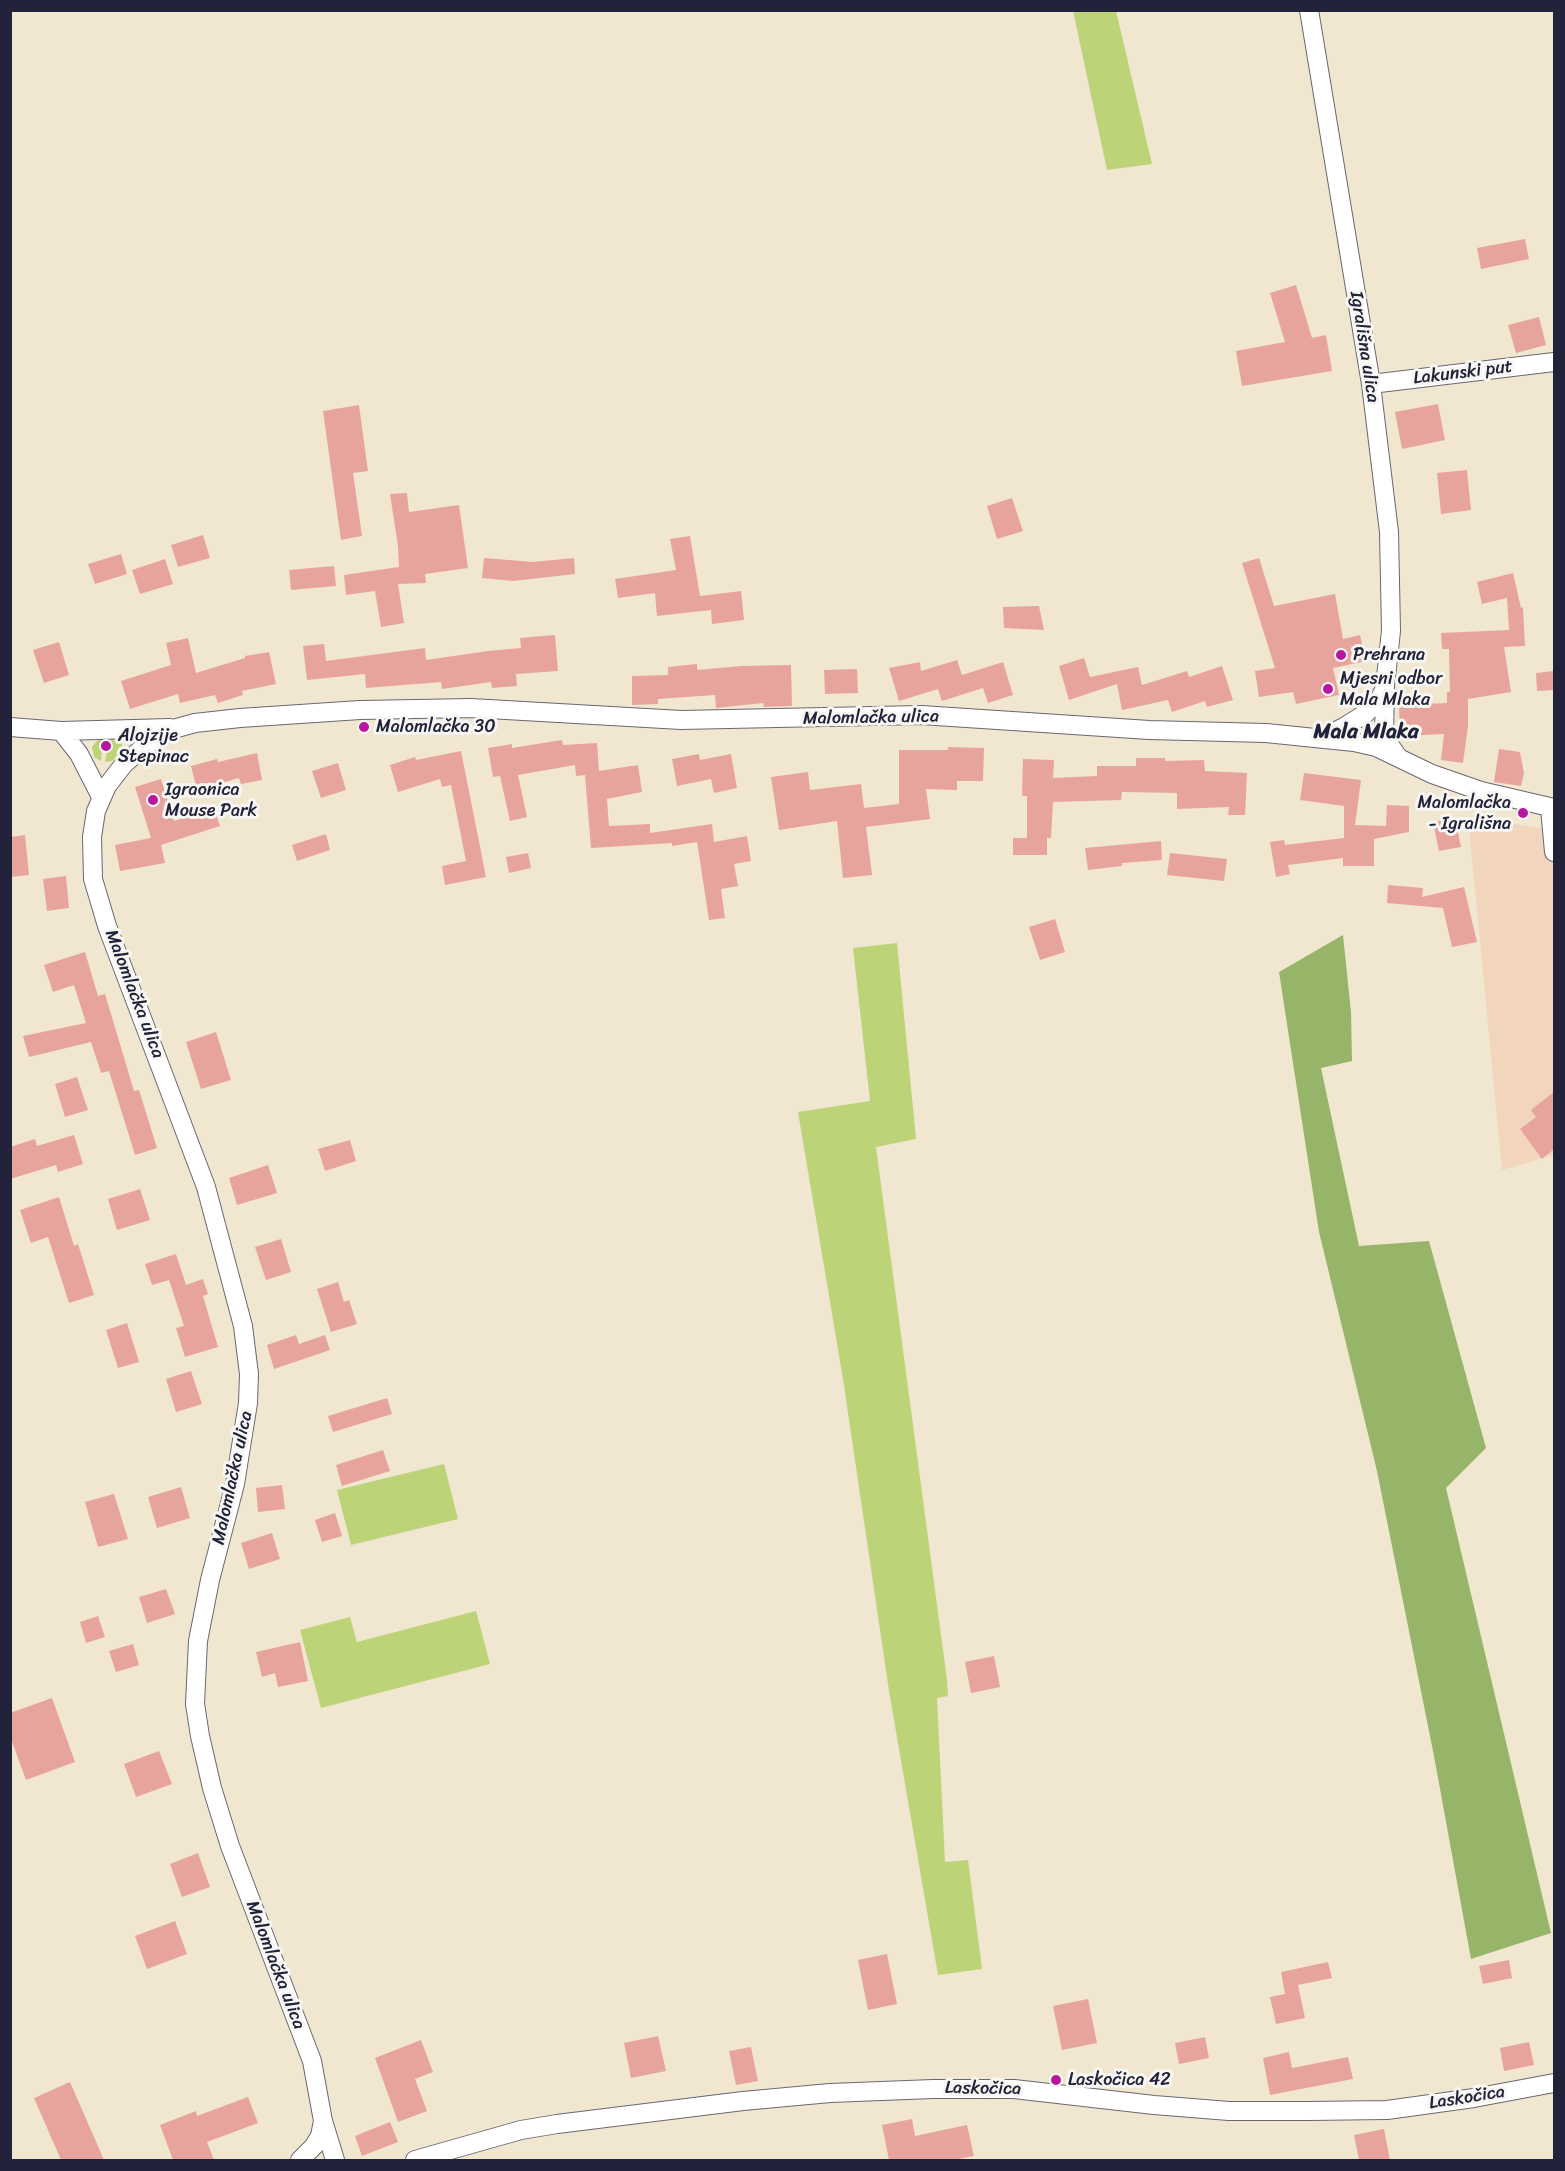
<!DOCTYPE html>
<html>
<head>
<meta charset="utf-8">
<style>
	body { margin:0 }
	#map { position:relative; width:1565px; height:2171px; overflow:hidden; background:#f1e7d1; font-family:Sriracha,sans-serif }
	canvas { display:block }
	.frame { position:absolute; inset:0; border:12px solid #22223b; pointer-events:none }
</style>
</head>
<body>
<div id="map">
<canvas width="1565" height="2171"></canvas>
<div class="frame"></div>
</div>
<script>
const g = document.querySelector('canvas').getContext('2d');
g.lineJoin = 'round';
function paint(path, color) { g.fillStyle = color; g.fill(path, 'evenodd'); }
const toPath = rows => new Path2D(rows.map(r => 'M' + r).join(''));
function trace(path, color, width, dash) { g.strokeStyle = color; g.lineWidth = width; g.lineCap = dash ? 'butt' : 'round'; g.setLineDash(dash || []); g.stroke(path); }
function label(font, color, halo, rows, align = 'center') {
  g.font = font + ' Sriracha,sans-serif'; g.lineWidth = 6; g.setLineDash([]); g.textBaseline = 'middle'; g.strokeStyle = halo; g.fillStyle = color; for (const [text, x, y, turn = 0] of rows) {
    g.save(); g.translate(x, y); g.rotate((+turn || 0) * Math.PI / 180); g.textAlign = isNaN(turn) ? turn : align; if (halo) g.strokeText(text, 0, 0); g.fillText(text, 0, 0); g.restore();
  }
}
paint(toPath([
	[1468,817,1554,830,1554,1155,1502,1170]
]), '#f2d5bd');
paint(toPath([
	[1073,11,1116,11,1152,164,1107,170],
	[117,737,122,744,121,751,112,761,105,762,108,744,102,743,101,761,94,757,92,747,97,741,101,738],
	[897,943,916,1139,876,1147,947,1680,948,1696,937,1698,945,1862,968,1860,982,1969,938,1975,889,1691,843,1379,798,1112,870,1101,853,948],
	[444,1464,458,1519,351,1545,337,1490],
	[476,1611,490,1664,321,1708,300,1630,350,1617,357,1642]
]), '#bdd378');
paint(toPath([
	[1343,935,1351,1012,1352,1061,1321,1068,1359,1246,1429,1241,1486,1448,1446,1488,1551,1933,1471,1959,1434,1756,1377,1471,1319,1232,1279,972]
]), '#96b568');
paint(toPath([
	[1525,239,1529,259,1481,269,1477,248],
	[1296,285,1312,338,1326,335,1332,371,1242,386,1236,351,1285,342,1270,293],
	[1539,317,1546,345,1516,353,1508,325],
	[1438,404,1445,440,1402,449,1395,412],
	[359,405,368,471,353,473,362,536,341,540,323,411],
	[1467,470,1471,510,1441,514,1437,473],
	[407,493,409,512,459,505,468,568,425,574,426,583,398,584,404,623,381,627,375,591,346,595,344,575,399,567,398,546,390,494],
	[1012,498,1023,531,997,539,987,506],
	[203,535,210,558,178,567,171,545],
	[690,536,700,596,741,591,744,620,712,624,711,610,657,616,655,593,618,598,615,579,676,570,670,539],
	[121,554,127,574,95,584,88,564],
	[484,558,533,562,574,558,575,574,513,581,482,578],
	[1259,558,1274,606,1335,594,1343,639,1360,635,1366,661,1333,668,1339,695,1296,704,1293,692,1259,697,1255,671,1275,668,1242,563],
	[165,559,173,584,140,594,132,570],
	[334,566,336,586,291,590,289,570],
	[1513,573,1521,608,1523,607,1525,646,1504,647,1511,692,1468,699,1468,726,1463,763,1441,760,1444,734,1400,736,1399,705,1447,703,1447,692,1450,692,1449,649,1442,649,1441,633,1509,630,1507,598,1482,604,1477,582],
	[1039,606,1044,630,1004,628,1003,607],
	[555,635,558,671,516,674,517,686,492,688,491,682,442,689,441,682,366,688,365,674,307,680,303,646,324,644,326,661,425,648,426,660,488,651,521,648,520,638],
	[188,638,196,673,245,658,245,656,269,652,276,684,242,691,243,695,218,703,215,695,180,703,178,694,130,709,121,681,171,665,166,643],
	[59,642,69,675,44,683,33,650],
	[1084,658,1090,677,1138,667,1142,685,1187,671,1189,677,1222,666,1233,700,1207,707,1205,701,1172,712,1168,700,1122,710,1117,684,1069,700,1059,666],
	[957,660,962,675,1003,662,1013,695,988,703,983,688,942,701,938,689,899,701,889,668,920,662,921,671],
	[697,664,697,670,741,666,791,665,792,706,764,707,763,703,716,708,715,695,658,699,658,704,632,705,632,676,668,675,668,667],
	[857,669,858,693,825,694,824,670],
	[1554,671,1554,690,1537,691,1536,673],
	[562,740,563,745,597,743,599,771,638,765,642,792,607,799,609,826,650,824,650,833,712,824,714,842,747,836,751,861,734,864,738,886,721,889,725,918,709,920,697,842,672,846,672,843,591,848,585,775,576,776,575,765,518,775,527,817,510,821,500,776,493,777,488,748,512,744,512,748],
	[948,747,984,748,983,781,957,781,957,790,926,789,930,819,866,827,872,875,843,878,837,821,779,830,771,777,808,772,810,790,861,784,864,808,899,804,899,750,948,750],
	[1499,749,1520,752,1524,773,1521,786,1494,782],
	[461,751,486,877,445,885,442,866,466,861,451,785,442,787,440,779,398,792,390,765,415,757,416,760],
	[257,753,262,780,241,784,239,778,197,790,191,766,217,759,218,762],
	[699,754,700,760,731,754,737,788,714,793,711,779,677,786,672,759],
	[1136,758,1165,758,1165,761,1204,760,1205,771,1247,773,1245,815,1228,815,1229,807,1177,809,1177,793,1122,792,1121,800,1053,802,1051,838,1047,838,1047,855,1013,855,1013,838,1027,838,1027,796,1022,796,1023,759,1054,760,1053,778,1097,776,1097,766,1136,766],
	[338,763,346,790,321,798,312,771],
	[1304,773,1361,780,1355,825,1386,826,1387,805,1409,806,1409,832,1374,839,1374,866,1343,866,1343,858,1288,865,1290,874,1276,877,1270,842,1284,840,1285,845,1344,838,1344,806,1300,800],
	[161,779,174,821,214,808,220,826,161,845,165,863,120,871,115,845,151,838,135,787],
	[1455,818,1461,847,1439,851,1433,822],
	[326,834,330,850,297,861,292,845],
	[25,835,29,875,10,877,10,837],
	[1161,841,1162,860,1122,863,1122,866,1088,870,1085,848],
	[528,853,531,868,509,873,506,857],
	[1170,853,1227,859,1224,881,1167,875],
	[66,876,69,908,47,911,43,879],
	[1388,885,1423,888,1422,897,1464,887,1477,942,1452,947,1443,908,1387,903],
	[1055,919,1065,952,1040,960,1029,927],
	[85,952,98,996,105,994,134,1091,139,1090,157,1148,135,1155,109,1071,101,1073,91,1042,29,1057,23,1036,86,1023,74,985,53,992,44,965],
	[216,1032,231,1080,201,1089,186,1042],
	[77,1077,88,1110,65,1117,55,1084],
	[1554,1092,1554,1149,1542,1159,1520,1129,1536,1117,1531,1110],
	[74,1135,83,1164,58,1172,56,1165,10,1179,10,1147,35,1139,37,1146],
	[350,1140,356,1161,325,1171,318,1149],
	[268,1165,277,1193,237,1205,229,1178],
	[140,1189,150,1220,117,1230,108,1199],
	[59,1197,74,1246,78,1244,94,1295,69,1303,48,1237,31,1243,20,1210],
	[281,1239,291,1272,266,1280,255,1247],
	[176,1254,186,1285,203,1279,208,1294,203,1296,218,1347,185,1357,176,1328,184,1326,169,1280,152,1285,145,1264],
	[338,1282,344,1302,349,1300,357,1324,331,1332,317,1289],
	[127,1323,139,1362,118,1368,106,1330],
	[296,1335,299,1344,325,1335,330,1350,274,1369,267,1345],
	[191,1371,202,1404,176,1412,166,1379],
	[387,1398,392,1414,333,1432,328,1416],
	[383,1450,390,1471,342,1486,336,1465],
	[282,1485,285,1509,258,1512,256,1488],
	[181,1487,190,1518,157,1528,148,1497],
	[114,1494,128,1539,98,1547,85,1502],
	[335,1513,342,1536,322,1542,315,1520],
	[272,1533,280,1559,249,1569,241,1543],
	[166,1589,175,1614,147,1623,139,1597],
	[98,1616,105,1637,86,1643,80,1622],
	[300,1642,308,1681,278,1687,275,1673,262,1677,256,1652],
	[133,1644,139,1665,116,1672,109,1651],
	[994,1656,1000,1687,971,1693,965,1662],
	[52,1698,75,1762,26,1780,10,1736,10,1713],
	[159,1751,172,1784,136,1797,124,1764],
	[198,1853,210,1887,182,1897,170,1864],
	[175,1921,187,1954,147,1969,135,1936],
	[887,1954,897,2004,868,2010,858,1960],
	[1509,1960,1512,1978,1483,1984,1479,1966],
	[1328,1962,1332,1978,1298,1985,1305,2018,1276,2024,1270,1997,1285,1994,1281,1972],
	[1088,1999,1097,2043,1062,2050,1053,2006],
	[658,2036,666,2071,631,2078,624,2043],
	[1205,2037,1209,2058,1179,2064,1175,2043],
	[421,2040,433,2072,415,2079,427,2111,398,2122,375,2058],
	[1529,2042,1534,2065,1504,2071,1500,2048],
	[751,2047,758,2081,736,2085,729,2051],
	[1289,2052,1292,2068,1348,2057,1353,2079,1270,2095,1263,2058],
	[70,2082,104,2160,61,2160,34,2098],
	[248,2097,258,2123,207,2142,214,2160,173,2160,160,2125,196,2111,197,2116],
	[912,2119,915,2136,967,2125,974,2156,953,2160,889,2160,882,2125],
	[390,2122,398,2142,362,2156,355,2136],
	[1384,2129,1390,2160,1359,2160,1354,2135]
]), '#e7a49d');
const minor = toPath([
	[1309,10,1371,384,1389,532,1391,631,1385,686,1384,737,1398,757],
	[1371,384,1554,362],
	[10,727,61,731,170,728],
	[61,731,79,754,101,797],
	[1322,738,1344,727,1365,714,1380,698,1385,688],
	[1550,808,1554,852],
	[300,2160,314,2146,320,2136,323,2121],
	[335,2160,323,2121,312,2061,230,1846,212,1788,200,1736,195,1704,198,1641,210,1580,235,1484,248,1403,249,1374,243,1326,206,1187,107,926,93,879,92,837,96,811,107,786,124,764,146,745,160,737,177,728,195,723,240,718,360,710,471,708,681,720,921,715,1149,730,1266,733,1354,742,1376,747,1432,774,1481,791,1554,808],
	[415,2160,521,2130,557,2124,743,2101,830,2093,933,2089,1014,2089,1154,2105,1229,2111,1308,2111,1387,2110,1474,2098,1554,2083]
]);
trace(minor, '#6a6770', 20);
trace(minor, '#fff', 18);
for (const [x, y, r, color] of [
	[1341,655,6,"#b5179e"],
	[1328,689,6,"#b5179e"],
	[364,727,6,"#b5179e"],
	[106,746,6,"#b5179e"],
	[153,800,6,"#b5179e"],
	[1523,813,6,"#b5179e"],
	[1056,2080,6,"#b5179e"]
]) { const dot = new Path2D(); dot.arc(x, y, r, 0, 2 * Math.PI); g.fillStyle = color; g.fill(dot); trace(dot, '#f6f6f2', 2); }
label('18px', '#22223b', '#f6f6f2', [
	["Igrališna ulica",1364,347,81],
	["Lakunski put",1463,373,-7],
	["Malomlačka ulica",871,718,-1],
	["Malomlačka ulica",134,994,69],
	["Malomlačka ulica",233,1478,-78],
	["Malomlačka ulica",275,1965,69],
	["Laskočica",983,2089,1],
	["Laskočica",1467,2098,-9]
]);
label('18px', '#22223b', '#f6f6f2', [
	["Prehrana",1353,655],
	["Mjesni odbor",1340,679],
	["Mala Mlaka",1340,700],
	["Malomlačka 30",376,727],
	["Alojzije",118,736],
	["Stepinac",118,757],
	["Igraonica",165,790],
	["Mouse Park",165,811],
	["Malomlačka",1511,803,"right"],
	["- Igrališna",1511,824,"right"],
	["Laskočica 42",1068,2080]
], 'left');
label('bold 21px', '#22223b', '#f6f6f2', [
	["Mala Mlaka",1366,733]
]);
</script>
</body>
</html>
